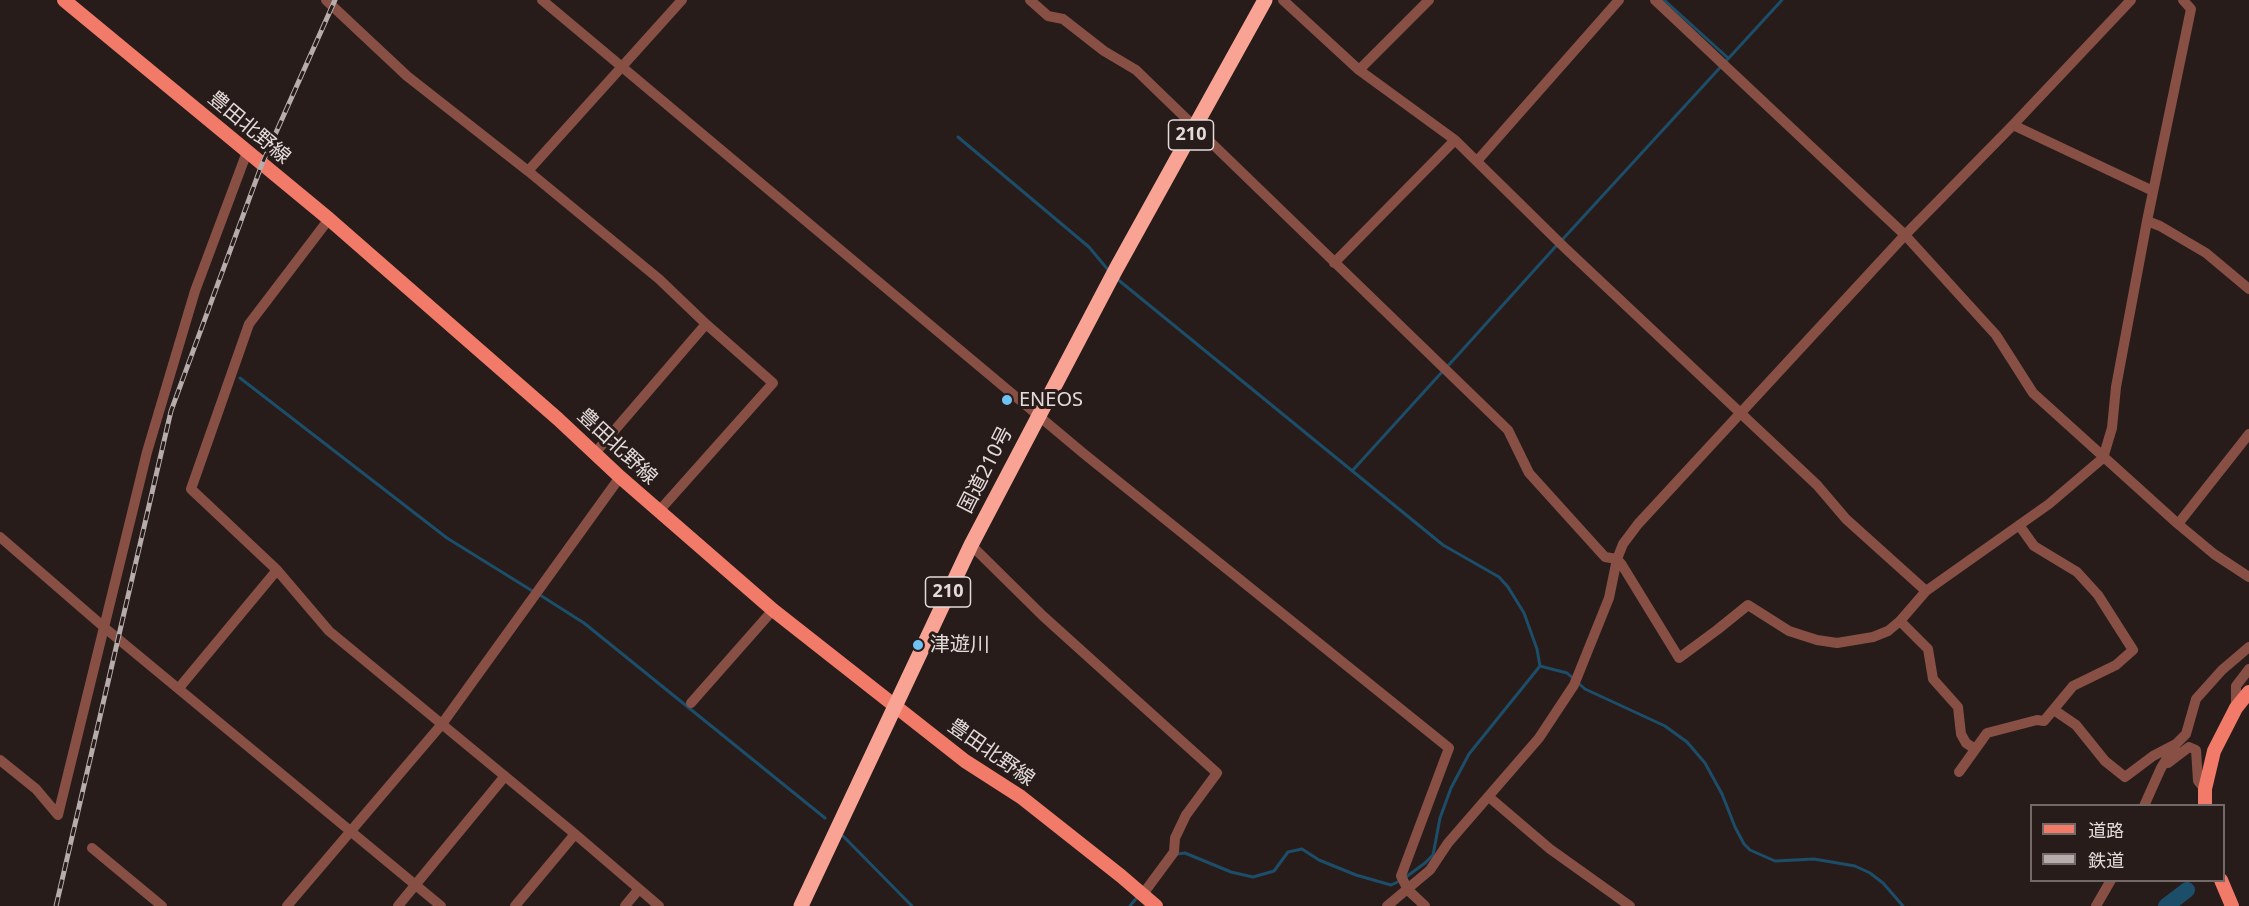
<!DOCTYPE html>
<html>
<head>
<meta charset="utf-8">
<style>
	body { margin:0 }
	#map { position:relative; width:2249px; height:906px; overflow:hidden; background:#271c1a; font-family:"Noto Sans","Noto Sans JP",sans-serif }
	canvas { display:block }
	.legend { position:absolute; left:2030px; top:804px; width:195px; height:78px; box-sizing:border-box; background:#271c1a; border:2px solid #736967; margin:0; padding:8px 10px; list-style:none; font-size:18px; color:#e4dcdb }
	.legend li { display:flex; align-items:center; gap:12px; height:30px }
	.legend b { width:30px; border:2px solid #736967 }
</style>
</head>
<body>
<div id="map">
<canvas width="2249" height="906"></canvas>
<ul class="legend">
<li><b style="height:8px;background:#f27a69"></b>道路</li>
<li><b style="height:8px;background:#b5acab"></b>鉄道</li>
</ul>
</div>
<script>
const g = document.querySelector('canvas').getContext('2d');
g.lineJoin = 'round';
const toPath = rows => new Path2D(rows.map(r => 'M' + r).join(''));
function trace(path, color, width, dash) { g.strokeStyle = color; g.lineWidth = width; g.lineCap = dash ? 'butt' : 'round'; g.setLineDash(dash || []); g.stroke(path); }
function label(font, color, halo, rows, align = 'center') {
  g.font = font + ' "Noto Sans","Noto Sans JP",sans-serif'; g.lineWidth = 6; g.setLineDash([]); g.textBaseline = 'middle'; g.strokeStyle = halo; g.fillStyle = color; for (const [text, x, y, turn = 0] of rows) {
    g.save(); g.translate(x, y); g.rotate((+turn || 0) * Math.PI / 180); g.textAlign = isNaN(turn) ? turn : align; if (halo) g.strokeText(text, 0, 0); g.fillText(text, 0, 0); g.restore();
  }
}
trace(toPath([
	[1664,0,1728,58],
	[958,137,1089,247,1109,271],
	[1562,240,1782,0],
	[1116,278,1443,545,1499,577,1508,587,1524,613,1537,649,1540,666,1469,754,1451,788,1440,818,1433,855,1425,863,1402,880,1391,885,1356,875,1319,860,1302,849,1288,852,1274,871,1253,877,1231,872,1185,853,1177,854],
	[1447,367,1557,245],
	[240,378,447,538,534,592],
	[1353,470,1442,372],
	[540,595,584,623,825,818],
	[1540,666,1567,673,1585,689,1665,726,1687,742,1705,763,1722,794,1735,827,1744,844,1750,850,1775,861,1814,859,1855,866,1870,873,1883,883,1903,906],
	[843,836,912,906],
	[1130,906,1139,895]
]), '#1c4d69', 3);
trace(toPath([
	[2166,906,2187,890]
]), '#1c4d69', 16);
trace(toPath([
	[326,0,407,76,528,171,659,279,706,324,773,383,659,511],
	[542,0,1083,453,1449,748,1401,876,1408,890,1425,906],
	[1030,0,1048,16,1063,19,1104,51,1136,70,1508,430,1529,473,1605,557,1617,559,1622,565,1679,658,1717,630,1748,605,1789,631,1817,640,1837,643,1873,637,1888,631,1900,621,1926,591,2049,504,2103,458,2112,428,2116,387,2147,221,2191,9,2183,0],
	[1283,0,1359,70,1455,140,1565,248,1817,485,1846,519,1926,591],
	[1655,0,1905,235,1996,335,2033,393,2178,524,2214,554,2249,577],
	[1359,70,1429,0],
	[2013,125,2153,191],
	[1477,161,1619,0],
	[528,171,682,0],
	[329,219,249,324,191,489,277,570,329,631,575,834,659,906],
	[2147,221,2160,226,2206,253,2249,289],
	[1334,263,1455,140],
	[595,453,706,324],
	[2178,524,2249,434],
	[0,537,105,628,441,906],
	[971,545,1043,616,1217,773,1186,815,1175,838,1174,852,1143,894],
	[1900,621,1928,649,1933,679,1958,707,1961,734,1966,743,1975,749],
	[179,688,277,570],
	[691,703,773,610],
	[2236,708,2236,686,2249,669],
	[2054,710,2076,725,2105,761,2125,777,2153,756,2176,744],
	[0,760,36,789,58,815],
	[2168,763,2189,747,2196,750,2198,781,2205,789],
	[1959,772,1987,733,2037,720,2044,721,2073,686,2116,665,2133,650,2098,595,2077,572,2034,546,2019,525],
	[1489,797,1550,849,1630,906],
	[2144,806,2161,768,2176,744,2186,734,2196,699,2222,670,2249,647],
	[58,815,147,452,195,291,247,152],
	[92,848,162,906],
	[287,906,442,724,620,477],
	[398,906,505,776],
	[515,906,575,834],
	[625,906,639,889],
	[1387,906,1430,870,1448,843,1539,738,1574,685,1609,598,1617,559,1623,544,1638,524,1905,235,2013,125,2131,0],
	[2096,906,2111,880]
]), '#884f45', 10);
trace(toPath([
	[64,0,329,219,558,419,620,477,773,610,965,761,1021,797,1121,876,1156,906],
	[2205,806,2205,789,2214,751,2236,708,2249,692],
	[2221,880,2232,906]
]), '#f27a69', 14);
trace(toPath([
	[801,906,971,545,1116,269,1265,0]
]), '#f9a395', 15);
const rail = toPath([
	[56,906,171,411,262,164,335,0]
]);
trace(rail, '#b5acab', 5);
trace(rail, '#271c1a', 3, [9]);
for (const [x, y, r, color] of [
	[1007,400,6,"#6fc2f4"],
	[918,645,6,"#6fc2f4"]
]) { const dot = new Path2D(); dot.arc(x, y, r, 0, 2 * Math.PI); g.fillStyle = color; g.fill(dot); trace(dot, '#271c1a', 2); }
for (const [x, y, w] of [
	[1191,135,45],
	[948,592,45]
]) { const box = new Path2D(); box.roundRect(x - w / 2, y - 15, w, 30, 4.5); g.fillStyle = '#271c1a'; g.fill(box); trace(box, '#e4dcdb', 1.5); }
label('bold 18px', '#e4dcdb', null, [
	["210",1191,135],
	["210",948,592]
]);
label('20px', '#e4dcdb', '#271c1a', [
	["豊田北野線",249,128,40],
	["豊田北野線",617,447,43],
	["国道210号",986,470,-63],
	["豊田北野線",991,753,35]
]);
label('20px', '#e4dcdb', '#271c1a', [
	["ENEOS",1019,400],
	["津遊川",930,645]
], 'left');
</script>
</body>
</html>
